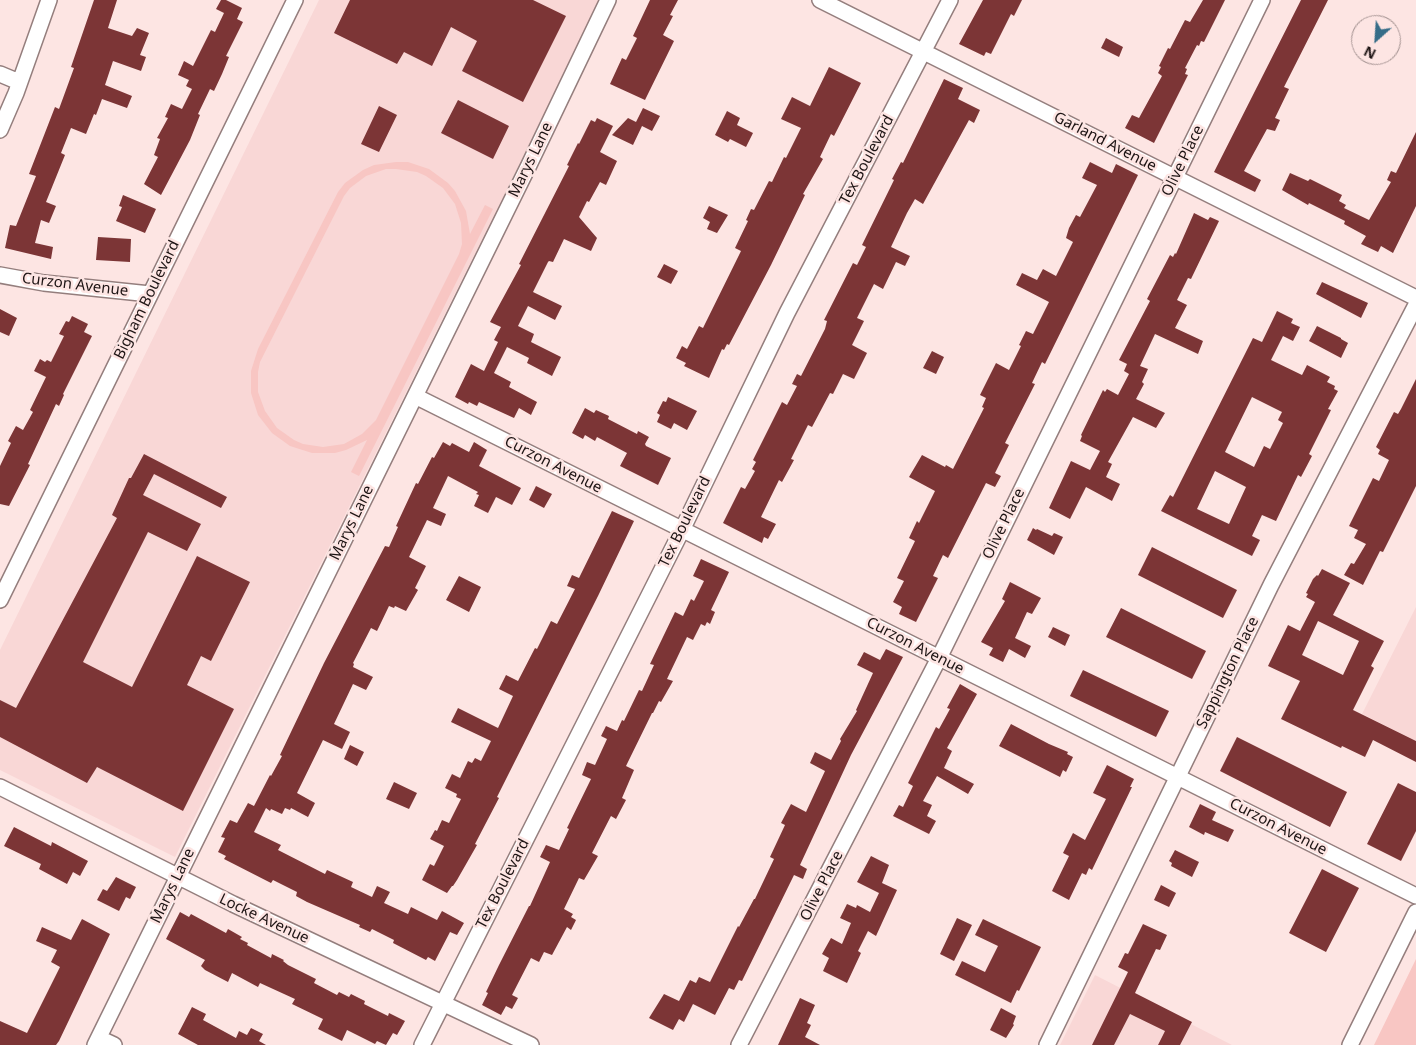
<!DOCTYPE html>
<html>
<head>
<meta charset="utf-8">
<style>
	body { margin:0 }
	#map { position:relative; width:1416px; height:1045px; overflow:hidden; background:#fde5e3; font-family:"Noto Sans",sans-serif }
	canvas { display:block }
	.north { position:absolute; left:1351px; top:15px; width:50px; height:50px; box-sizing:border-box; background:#fde5e3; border:1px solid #a39190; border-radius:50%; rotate:206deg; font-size:14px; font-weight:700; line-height:20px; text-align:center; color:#1d1414 }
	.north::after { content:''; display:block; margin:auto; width:18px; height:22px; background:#366d88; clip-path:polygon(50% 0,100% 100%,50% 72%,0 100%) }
</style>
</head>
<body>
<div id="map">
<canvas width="1416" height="1045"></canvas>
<div class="north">N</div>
</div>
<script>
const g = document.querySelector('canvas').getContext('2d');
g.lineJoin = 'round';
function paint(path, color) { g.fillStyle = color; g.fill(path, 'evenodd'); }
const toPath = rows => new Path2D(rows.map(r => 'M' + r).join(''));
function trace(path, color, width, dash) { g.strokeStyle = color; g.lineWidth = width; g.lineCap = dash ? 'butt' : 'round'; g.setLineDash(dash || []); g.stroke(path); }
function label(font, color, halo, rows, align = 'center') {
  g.font = font + ' "Noto Sans",sans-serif'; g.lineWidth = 5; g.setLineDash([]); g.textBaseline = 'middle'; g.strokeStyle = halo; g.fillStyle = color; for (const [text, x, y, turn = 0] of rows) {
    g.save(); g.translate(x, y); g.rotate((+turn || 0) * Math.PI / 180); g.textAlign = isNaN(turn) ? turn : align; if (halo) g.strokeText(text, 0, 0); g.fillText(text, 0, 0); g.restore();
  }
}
paint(toPath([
	[319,0,601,0,175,857,0,770,0,650],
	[1416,607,1416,741,1362,714],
	[1095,975,1232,1045,1060,1045]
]), '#f9d7d6');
paint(toPath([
	[396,162,408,162,429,169,448,183,455,191,466,211,470,234,485,205,493,209,359,476,351,472,367,440,346,450,335,453,312,453,290,446,272,433,258,415,251,393,251,371,258,349,338,192,345,183,363,170,374,165],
	[386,169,396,169,417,172,426,176,443,188,455,204,461,223,462,244,459,254,376,420,362,434,344,444,323,447,303,444,294,440,277,428,265,411,258,392,258,372,260,362,344,196,350,188,366,176],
	[1416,959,1416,1045,1374,1045]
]), '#f8c6c3');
paint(toPath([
	[94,0,117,0,108,28,132,36,137,28,149,33,140,55,146,57,141,71,113,61,105,85,132,96,127,108,102,99,96,115,94,114,86,134,71,128,61,153,65,155,46,202,56,206,49,223,41,220,35,243,53,247,51,259,5,248,10,225,16,226,36,176,29,174,55,107,59,109,74,68,71,67],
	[221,0,226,0,242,8,237,19,243,22,226,56,229,57,222,74,214,91,210,89,198,114,200,115,190,140,161,195,144,184,158,157,154,155,160,139,157,138,168,118,165,117,171,104,182,109,192,89,186,86,189,80,178,75,184,61,193,66,211,30,215,32,224,13,216,9],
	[350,0,533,0,566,16,523,102,462,71,477,41,451,27,432,66,404,52,397,64,334,33],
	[650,0,678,0,670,15,673,16,663,35,674,41,645,100,610,84,622,58,626,60,637,38,633,36],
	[983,0,1022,0,1014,16,1011,14,991,54,986,52,984,56,959,44],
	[1203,0,1225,0,1204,42,1201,41,1199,46,1197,45,1185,68,1187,69,1185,74,1188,75,1154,143,1125,128,1132,115,1139,118,1162,76,1158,73,1161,67,1159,66,1168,48,1170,49,1185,20,1190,22],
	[1301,0,1328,0,1284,87,1289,89,1275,118,1280,120,1275,131,1267,129,1244,171,1261,180,1255,192,1214,172],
	[1106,38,1123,47,1119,57,1101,48],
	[829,67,861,83,834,136,831,134,820,157,823,159,803,194,805,195,771,265,729,345,727,344,724,350,722,349,709,378,684,366,686,363,676,358,682,346,687,349,699,326,703,328,741,251,735,248,748,221,746,220,751,209,754,210,769,181,772,182,784,157,786,158,801,128,781,119,792,97,810,106],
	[944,79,963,88,958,99,980,110,974,123,969,120,923,204,915,199,907,213,891,247,910,256,905,266,896,262,883,289,874,284,857,318,864,321,852,345,867,353,854,379,843,374,833,394,830,393,812,427,808,425,791,459,794,460,782,482,779,480,761,517,776,524,768,539,764,537,762,543,723,523,741,487,745,489,755,471,752,469,756,462,753,460,782,402,787,405,797,386,792,384,797,374,801,376,825,329,827,321,824,320,853,263,857,265,866,247,862,245,894,180,892,179,901,162,903,163],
	[458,100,509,126,493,159,441,133],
	[379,106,397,115,379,152,361,144],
	[643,108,660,116,652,131,642,126,633,145,612,135,628,118,636,122],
	[727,111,740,118,737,125,753,133,746,147,730,139,728,142,715,135],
	[597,118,613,126,600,152,617,161,606,185,600,182,589,202,587,201,579,217,597,238,591,251,564,239,553,262,549,261,548,262,533,292,562,306,555,320,528,306,518,326,534,334,531,342,561,357,552,376,527,363,529,358,507,347,494,373,511,382,509,387,537,402,531,415,519,408,514,418,479,402,477,406,469,402,468,404,455,397,471,364,484,371,498,342,494,340,501,327,490,322,521,265,519,264,569,166,567,165,578,143,579,144,591,120,595,122],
	[1416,132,1416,206,1393,253,1381,246,1378,252,1361,244,1366,236,1344,224,1345,221,1309,203,1308,205,1282,190,1290,173,1308,181,1310,179,1342,195,1339,201,1346,205,1344,208,1369,220,1391,182,1387,180,1391,171,1396,173],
	[1090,162,1112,173,1116,164,1138,175,1045,364,1042,362,1032,383,1035,384,1005,443,1009,445,995,473,1001,476,995,487,986,483,948,558,943,555,933,576,938,578,916,622,899,614,902,607,893,602,904,581,897,578,915,541,909,538,917,521,919,523,935,491,909,477,922,455,945,467,946,465,953,469,984,408,982,407,986,398,980,395,996,363,1009,370,1021,346,1019,345,1026,331,1033,334,1049,302,1016,285,1022,273,1037,280,1043,269,1056,276,1073,242,1066,238,1069,228,1076,215,1080,217,1097,185,1082,178],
	[123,195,156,209,145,233,116,221,122,207,119,206],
	[709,206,728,215,717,233,707,229,710,222,703,218],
	[1194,213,1208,220,1210,217,1219,221,1191,279,1188,278,1177,300,1187,305,1175,328,1203,341,1198,354,1155,334,1140,366,1148,369,1142,382,1144,384,1136,399,1165,413,1156,428,1133,417,1108,462,1112,464,1106,477,1120,484,1112,501,1086,487,1070,519,1049,508,1071,461,1090,470,1100,451,1080,441,1082,436,1081,435,1103,390,1105,392,1107,389,1118,395,1129,374,1124,371,1127,364,1119,360,1150,301,1147,299,1170,255,1173,257,1175,253,1176,254],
	[98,237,131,239,130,262,96,260],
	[664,264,678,271,671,284,657,277],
	[1322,282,1368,303,1361,318,1316,294],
	[0,309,17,318,9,336,0,332],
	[1277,311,1293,319,1291,323,1300,327,1293,341,1283,336,1271,360,1302,375,1307,365,1330,377,1327,382,1335,386,1334,389,1338,391,1328,409,1331,410,1309,454,1312,456,1301,477,1298,475,1276,521,1262,515,1252,536,1260,540,1252,556,1161,511,1170,495,1173,497,1253,338,1262,342],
	[1252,397,1282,412,1278,420,1283,423,1270,449,1264,446,1254,467,1225,452],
	[1215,471,1246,487,1229,524,1197,509],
	[72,316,88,324,84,332,92,336,63,394,64,395,59,406,56,404,28,464,30,465,9,506,0,504,0,466,11,443,8,441,16,426,23,430,33,412,30,410,46,377,34,371,40,359,45,362,47,360,51,362,64,336,59,334,66,321,69,322],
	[1317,326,1341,338,1341,339,1348,343,1341,358,1309,341],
	[932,351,944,357,936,374,923,368],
	[1416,379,1416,486,1383,552,1380,551,1363,585,1344,575,1351,563,1354,564,1366,544,1354,538,1358,530,1349,526,1373,478,1379,481,1389,460,1378,454,1380,450,1376,447,1394,412,1398,414,1401,409],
	[668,397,697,411,687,430,674,423,671,429,657,422,660,415,657,413,663,401,666,402],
	[585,408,594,413,596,410,609,416,608,419,637,434,638,431,649,437,645,444,646,446,671,458,658,485,620,466,627,453,597,437,595,441,585,435,583,439,572,433],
	[443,442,450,446,452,443,469,452,474,442,487,450,479,466,521,488,512,505,496,497,488,513,474,506,479,495,476,494,478,492,448,476,433,508,446,514,441,526,427,520,409,557,426,566,415,588,418,590,406,611,395,606,394,608,389,606,377,631,371,628,353,663,354,664,353,667,373,677,366,690,353,684,334,724,350,732,342,749,323,740,297,793,315,803,308,817,291,808,290,810,285,808,282,814,271,809,270,811,266,808,254,832,281,845,278,850,325,874,327,870,353,882,351,887,372,897,377,886,390,892,384,903,408,914,411,907,437,920,442,911,464,923,457,935,450,932,435,961,428,957,426,960,393,943,394,940,372,929,370,932,359,927,360,925,307,902,296,896,297,892,273,880,271,883,224,859,226,856,218,852,225,838,221,837,230,820,237,823,248,803,254,806,270,775,271,776,282,756,280,755,324,663,385,546,389,547,398,527,396,526,416,483,418,484,432,457,434,458],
	[144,454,227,497,221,508,154,474,143,495,201,524,187,551,148,532,83,662,132,687,197,556,250,582,211,661,201,656,187,685,234,709,183,811,97,767,87,783,0,737,0,700,16,708,117,518,112,515,129,478,131,478],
	[536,486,552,494,544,508,529,500],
	[612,511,634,521,598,596,497,797,499,798,475,844,477,845,457,880,453,886,452,886,447,893,422,880,430,864,434,866,444,846,430,839,435,830,437,831,442,820,449,823,461,799,456,797,457,794,445,788,452,774,460,778,468,761,472,763,475,758,481,761,491,741,451,722,458,708,498,728,513,696,499,689,506,675,518,681,535,648,537,649,551,621,557,624,575,589,567,586,572,575,579,578],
	[1033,528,1036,530,1037,529,1052,536,1054,533,1063,537,1054,555,1027,540],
	[1152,547,1237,590,1223,618,1138,575],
	[701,559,729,572,711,610,715,612,710,624,707,622,705,626,701,624,693,640,687,637,667,679,673,681,661,702,659,701,653,713,652,713,626,766,634,770,622,798,626,800,616,819,611,816,592,853,598,856,584,880,579,878,564,909,573,914,571,917,576,920,571,930,567,927,552,955,544,952,539,962,531,958,512,995,518,998,512,1009,506,1006,501,1015,482,1005,488,993,486,992,499,965,529,906,530,906,550,862,540,857,546,845,559,850,569,829,567,828,591,779,582,775,587,762,595,765,607,739,601,736,606,726,617,731,622,720,624,721,639,690,642,691,654,665,650,664,675,612,683,616,691,599,694,601,704,581,693,576],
	[1322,569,1350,583,1333,615,1384,641,1371,666,1374,668,1353,710,1416,741,1416,762,1373,740,1365,757,1342,746,1341,748,1281,719,1300,681,1268,666,1288,625,1300,631,1315,602,1306,597,1308,594,1306,593,1313,579,1317,575,1318,576],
	[1318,621,1359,641,1343,675,1302,655],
	[459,576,481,587,469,612,446,600],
	[1010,582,1041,598,1032,614,1027,612,1015,638,1031,646,1025,658,1009,649,1003,662,989,655,993,648,981,642,1005,601,1002,599],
	[1121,608,1206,651,1192,679,1106,637],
	[1053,627,1070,635,1065,646,1048,637],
	[886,649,903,657,851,755,800,865,807,869,803,879,794,875,742,981,739,980,734,990,729,988,715,1015,693,1004,684,1022,679,1019,673,1030,649,1018,664,994,679,1001,690,980,696,983,699,977,710,982,738,926,739,927,754,899,755,899,774,859,770,857,785,825,781,823,791,804,806,812,825,771,810,763,815,752,831,760,841,741,840,739,857,711,856,710,873,673,857,665,864,652,880,660],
	[1083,670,1169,711,1156,737,1070,696],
	[960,684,977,694,947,748,952,751,944,768,974,784,968,794,937,776,923,801,932,805,927,816,936,821,929,834,893,816,899,805,903,807,913,786,908,783,936,727,939,729,950,709,947,708],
	[1011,724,1049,744,1068,752,1067,754,1073,757,1066,772,1063,770,1060,777,999,746],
	[1237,737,1347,792,1330,827,1220,771],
	[350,745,364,752,357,766,344,759],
	[1107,765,1134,779,1130,787,1132,787,1092,870,1089,868,1086,875,1082,873,1069,900,1052,891,1069,856,1063,853,1073,833,1085,840,1106,799,1093,793],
	[394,782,417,793,409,809,386,799],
	[1398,783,1416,792,1416,831,1401,861,1367,844],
	[1200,804,1216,812,1212,820,1234,830,1228,842,1205,832,1204,835,1189,827],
	[14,827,51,846,52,842,88,861,80,876,73,872,67,884,39,869,41,864,4,846],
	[1175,850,1199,862,1192,877,1171,866,1172,863,1169,861],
	[871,856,889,865,882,883,897,890,876,936,868,931,858,951,861,953,847,983,823,971,829,958,822,954,831,938,842,944,851,923,840,918,847,904,856,908,857,905,870,912,879,893,857,882],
	[1322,869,1359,888,1326,952,1289,933],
	[116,877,136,887,130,899,126,897,119,911,97,900,103,889,107,891],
	[1161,885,1176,893,1169,907,1154,900],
	[180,912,189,917,191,914,226,933,228,929,242,937,240,939,248,943,247,945,271,958,272,954,284,960,283,961,288,965,316,979,314,983,337,995,339,992,349,997,351,994,365,1001,364,1004,388,1016,389,1013,405,1021,397,1035,393,1033,386,1045,377,1041,375,1044,347,1030,342,1041,318,1029,323,1019,292,1004,295,999,260,983,258,987,232,973,228,982,205,970,201,966,205,960,166,939],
	[957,918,972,925,954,961,940,954],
	[82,919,110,934,59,1041,56,1045,0,1045,0,1021,27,1033,60,967,51,962,57,950,36,941,42,927,71,940],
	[983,919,1041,947,1019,991,1017,990,1011,1003,955,975,962,961,985,972,998,946,975,935],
	[1143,924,1167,935,1160,950,1156,949,1135,993,1192,1022,1180,1045,1158,1045,1165,1031,1130,1014,1114,1045,1092,1045,1128,972,1118,967,1125,953,1128,954],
	[800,998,815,1005,807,1023,811,1025,805,1037,820,1045,778,1045],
	[192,1007,206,1014,203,1020,236,1038,239,1031,247,1035,251,1028,263,1034,259,1041,266,1045,198,1045,178,1034],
	[1001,1008,1016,1016,1013,1024,1014,1025,1006,1038,990,1030]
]), '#7c3536');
const minor = toPath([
	[820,0,1416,298],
	[0,74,19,82],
	[0,130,16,93,49,0],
	[0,275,44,283,150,294],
	[415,396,1416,896],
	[0,600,295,0],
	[0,787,233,904,531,1045],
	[99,1038,114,1045],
	[95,1045,529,165,608,0],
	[422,1045,682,530,787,313,950,0],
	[739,1045,939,658,1262,0],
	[1047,1045,1271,585,1416,305],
	[1350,1045,1416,912]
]);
trace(minor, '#947e7d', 18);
trace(minor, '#fff', 15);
label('15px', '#1d1414', '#fde5e3', [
	["Garland Avenue",1105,142,27],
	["Marys Lane",531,160,-64],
	["Tex Boulevard",867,160,-62],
	["Olive Place",1183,161,-64],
	["Curzon Avenue",75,285,7],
	["Bigham Boulevard",147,300,-64],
	["Curzon Avenue",553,465,27],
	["Tex Boulevard",685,522,-64],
	["Marys Lane",352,523,-64],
	["Olive Place",1004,524,-64],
	["Curzon Avenue",915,646,27],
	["Sappington Place",1228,673,-64],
	["Curzon Avenue",1278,827,27],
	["Tex Boulevard",503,884,-63],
	["Marys Lane",173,886,-64],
	["Olive Place",822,886,-63],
	["Locke Avenue",264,919,25]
]);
</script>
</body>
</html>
